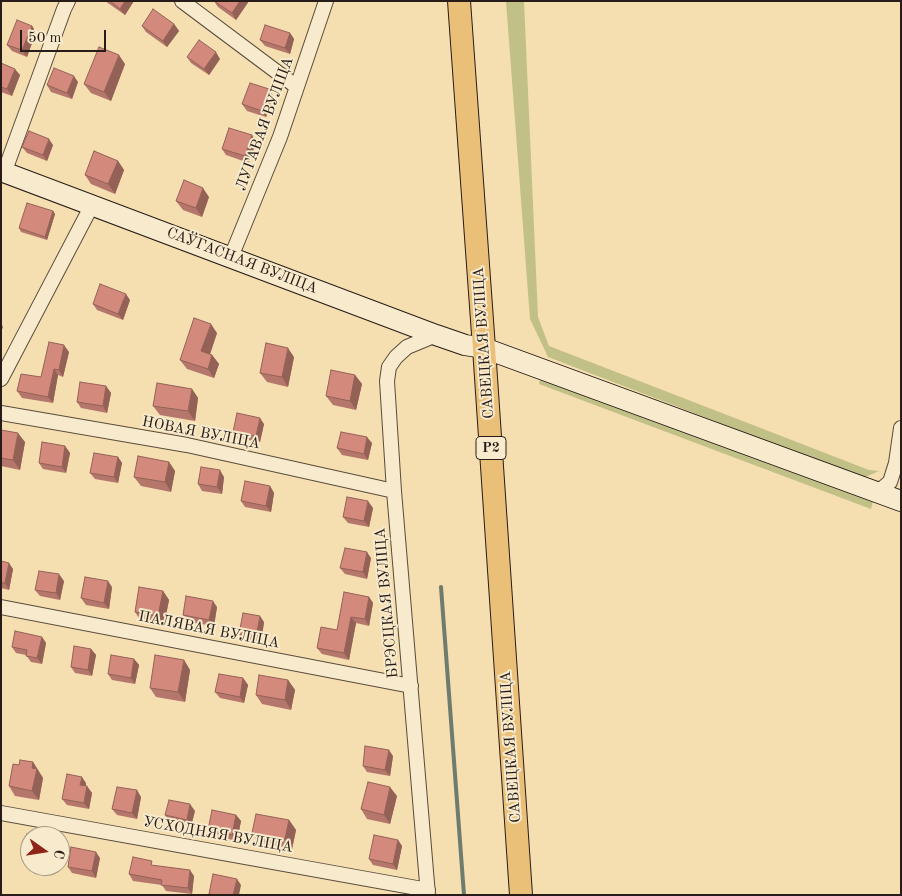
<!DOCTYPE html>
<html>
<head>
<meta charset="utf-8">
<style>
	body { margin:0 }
	#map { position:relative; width:902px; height:896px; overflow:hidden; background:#f5deb0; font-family:"Old Standard TT",serif }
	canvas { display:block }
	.frame { position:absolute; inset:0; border:2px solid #271c17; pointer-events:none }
	.north { position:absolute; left:20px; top:826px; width:50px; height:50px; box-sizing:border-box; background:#f8eacc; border:1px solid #a49884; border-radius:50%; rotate:103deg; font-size:14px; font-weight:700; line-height:20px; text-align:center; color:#271c17 }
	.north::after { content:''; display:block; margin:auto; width:18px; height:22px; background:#8f2418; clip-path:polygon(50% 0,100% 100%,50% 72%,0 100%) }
	.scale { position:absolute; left:20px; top:30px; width:86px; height:22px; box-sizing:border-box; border:2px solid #271c17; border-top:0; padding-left:6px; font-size:15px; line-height:18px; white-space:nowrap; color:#271c17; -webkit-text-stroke:4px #f8eacc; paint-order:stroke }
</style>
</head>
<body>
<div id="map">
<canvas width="902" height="896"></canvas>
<div class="frame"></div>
<div class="north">С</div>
<div class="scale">50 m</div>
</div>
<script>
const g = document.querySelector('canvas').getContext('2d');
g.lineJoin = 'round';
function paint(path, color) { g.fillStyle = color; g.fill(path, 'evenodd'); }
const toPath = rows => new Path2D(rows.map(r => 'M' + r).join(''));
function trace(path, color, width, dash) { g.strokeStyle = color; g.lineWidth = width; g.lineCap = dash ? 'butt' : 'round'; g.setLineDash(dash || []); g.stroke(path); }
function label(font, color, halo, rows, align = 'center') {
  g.font = font + ' "Old Standard TT",serif'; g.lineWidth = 4; g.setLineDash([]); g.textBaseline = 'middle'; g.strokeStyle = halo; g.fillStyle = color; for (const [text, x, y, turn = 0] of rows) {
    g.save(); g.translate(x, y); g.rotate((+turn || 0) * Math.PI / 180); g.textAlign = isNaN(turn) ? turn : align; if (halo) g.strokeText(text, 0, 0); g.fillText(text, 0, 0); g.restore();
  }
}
paint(toPath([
	[506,1,524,1,538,317,549,346,869,470,879,471,863,478,548,357,530,319],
	[541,377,873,501,871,509,539,384]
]), '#c1c087');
trace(toPath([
	[441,587,464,895]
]), '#6d7c6f', 4);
const street = toPath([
	[182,1,297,87],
	[4,173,64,9,68,1],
	[231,257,280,137,326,1],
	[1,379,92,205],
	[1,413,187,445,394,491],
	[878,492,890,482,896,463,901,428],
	[1,607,411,686],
	[1,813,428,890],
	[428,895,394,491,387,381,389,367,396,357,407,347,436,335]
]);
const secondary = toPath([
	[1,171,436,335,465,345,484,348,901,501]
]);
const primary = toPath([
	[459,1,484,348,521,895]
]);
trace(street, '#5a4c3d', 16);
trace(secondary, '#271c17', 22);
trace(primary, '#271c17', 24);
trace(street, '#f8eacc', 14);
trace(secondary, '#f8eacc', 20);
trace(primary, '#eabf78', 22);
paint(toPath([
	[105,1,134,1,125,15],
	[214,1,249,1,236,20,218,7],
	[174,24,179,31,167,47,146,32,142,26],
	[32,26,36,32,27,57,12,51,7,45],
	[290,33,294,39,290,54,265,46,260,40],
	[187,57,220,59,209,75,191,63],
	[1,63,20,75,12,96,1,92],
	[125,64,111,101,91,93,84,84],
	[78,82,72,99,51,92,47,85],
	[269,89,273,96,266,117,247,111,242,104],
	[256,142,249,163,226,155,222,149],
	[53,145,47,161,27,153,22,147],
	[118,161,124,170,115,194,91,184,85,175],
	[209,197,202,217,183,210,176,201],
	[53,211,55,214,47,240,21,232,19,228],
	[130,300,123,320,97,310,93,304],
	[217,333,210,354,212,355,219,364,214,378,187,369,180,360],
	[69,352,63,377,58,375,53,403,22,398,17,391,41,377],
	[294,357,288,387,267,382,260,373],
	[355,375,362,384,356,410,333,405,326,396],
	[106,386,111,393,107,413,81,408,77,402],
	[192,389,198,398,195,421,160,415,153,406],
	[264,424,260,442,237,438,233,432],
	[1,430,25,442,20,470,1,466],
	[372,443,368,460,342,455,337,448],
	[65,446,70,453,66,473,43,469,39,463],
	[118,457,122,463,118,483,95,479,90,473],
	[169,462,175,471,171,492,141,486,134,477],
	[224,477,222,494,202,491,198,484],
	[270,486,274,493,271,512,245,507,241,501],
	[373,508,369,527,348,523,343,517],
	[371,558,367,579,345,574,340,568],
	[1,561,13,569,9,590,1,588],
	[64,581,60,600,40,596,35,590],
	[112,587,109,609,86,605,81,598],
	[163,591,169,600,164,625,141,621,135,612],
	[369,597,373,603,369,626,356,623,349,660,322,654,317,648,337,630],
	[217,607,214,626,187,622,183,615],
	[264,622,261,643,243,640,239,634],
	[42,637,46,643,42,664,31,662,26,655,16,653,12,647],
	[91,649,96,655,92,676,75,673,71,667],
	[134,659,139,665,135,684,112,680,108,674],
	[184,660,190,670,185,702,156,697,150,688],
	[243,678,248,685,244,703,220,698,215,692],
	[288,680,295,690,291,710,262,704,256,695],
	[393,756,390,776,367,772,363,766],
	[33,762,43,778,39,800,15,796,9,786,19,765],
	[86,783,86,786,92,793,89,809,67,805,62,799],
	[397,796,390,824,367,819,361,809],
	[141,797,137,819,117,815,112,809],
	[195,811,191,826,170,822,165,815],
	[236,815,241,821,237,841,213,836,208,830],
	[289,820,296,830,292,849,258,842,252,833],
	[30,836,30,861,27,861,23,855],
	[398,840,402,846,397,870,373,865,369,859],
	[100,858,96,878,72,873,68,867],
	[155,866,194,876,192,894,166,891,162,885,133,881,129,874]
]), '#b5776b');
paint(toPath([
	[125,1,134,1,125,15,120,9],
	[240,1,249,1,236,20,232,13],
	[174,24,179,31,167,47,163,41],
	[32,26,36,32,27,57,22,50],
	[290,33,294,39,290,54,285,48],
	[216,52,220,59,209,75,204,69],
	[119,55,125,64,111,101,104,92],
	[15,69,20,75,12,96,7,89],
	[74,76,78,82,72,99,67,93],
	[269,89,273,96,266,117,262,111],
	[252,135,256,142,249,163,245,156],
	[49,139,53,145,47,161,43,155],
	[118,161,124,170,115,194,108,184],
	[203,188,209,197,202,217,196,208],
	[53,211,55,214,47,240,45,237],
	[126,294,130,300,123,320,118,314],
	[1,323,3,327,1,332],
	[211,324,217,333,208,360,201,351],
	[64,345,69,352,63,377,59,370],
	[288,348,294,357,288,387,282,377],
	[212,355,219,364,214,378,208,369],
	[54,369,58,375,53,403,48,397],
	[355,375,362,384,356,410,350,401],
	[106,386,111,393,107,413,103,406],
	[192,389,198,398,195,421,188,411],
	[260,418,264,424,260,442,256,436],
	[18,433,25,442,20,470,13,460],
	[367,437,372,443,368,460,364,454],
	[65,446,70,453,66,473,62,467],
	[118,457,122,463,118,483,114,477],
	[169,462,175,471,171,492,165,482],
	[220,470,224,477,222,494,217,487],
	[270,486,274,493,271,512,266,506],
	[368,501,373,508,369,527,364,521],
	[367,552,371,558,367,579,363,572],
	[9,563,13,569,9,590,5,583],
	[59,574,64,581,60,600,56,593],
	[108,581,112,587,109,609,104,603],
	[163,591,169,600,164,625,158,616],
	[369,597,373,603,369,626,365,619],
	[213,601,217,607,214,626,209,620],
	[260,616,264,622,261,643,256,637],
	[351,617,356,623,349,660,344,653],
	[42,637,46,643,42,664,37,658],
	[91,649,96,655,92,676,88,670],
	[134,659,139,665,135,684,131,678],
	[184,660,190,670,185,702,178,692],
	[243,678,248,685,244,703,240,697],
	[288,680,295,690,291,710,285,700],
	[389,750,393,756,390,776,385,770],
	[33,762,43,778,39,800,32,791,32,768],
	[82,777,86,783,85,791,80,785],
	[87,786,92,793,89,809,84,803],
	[390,787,397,796,390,824,384,815],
	[137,790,141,797,137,819,132,813],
	[190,804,195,811,191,826,187,820],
	[236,815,241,821,237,841,232,835],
	[289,820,296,830,292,849,285,839],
	[398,840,402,846,397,870,393,864],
	[96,852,100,858,96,878,92,871],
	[190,870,194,876,192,894,188,888],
	[237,879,241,885,239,895,233,895]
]), '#946157');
const building = toPath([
	[110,1,125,1,120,9,110,1],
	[214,1,240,1,232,13,214,1],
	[153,9,174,24,163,41,142,26,153,9],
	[17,20,32,26,22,50,7,45,17,20],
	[265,25,290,33,285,48,260,40,265,25],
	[199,40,216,52,204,69,187,57,199,40],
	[99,47,119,55,104,92,84,84,99,47],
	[1,63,15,69,7,89,1,87,1,63],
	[54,68,74,76,67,93,47,85,54,68],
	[250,83,269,89,262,111,242,104,250,83],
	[229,128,252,135,245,156,222,149,229,128],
	[29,131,49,139,43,155,22,147,29,131],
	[94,151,118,161,108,184,85,175,94,151],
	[184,180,203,188,196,208,176,201,184,180],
	[27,203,53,211,45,237,19,228,27,203],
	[100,284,126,294,118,314,93,304,100,284],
	[194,318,211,324,201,351,212,355,208,369,180,360,194,318],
	[49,342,64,345,59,370,54,369,48,397,17,391,21,374,41,377,49,342],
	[266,343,288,348,282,377,260,373,266,343],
	[331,370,355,375,350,401,326,396,331,370],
	[80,382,106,386,103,406,77,402,80,382],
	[157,383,192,389,188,411,153,406,157,383],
	[237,413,260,418,256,436,233,432,237,413],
	[1,430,18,433,13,460,1,458,1,430],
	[341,432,367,437,364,454,337,448,341,432],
	[42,442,65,446,62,467,39,463,42,442],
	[94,453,118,457,114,477,90,473,94,453],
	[138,456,169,462,165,482,134,477,138,456],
	[201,467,220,470,217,487,198,484,201,467],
	[245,481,270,486,266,506,241,501,245,481],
	[347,497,368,501,364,521,343,517,347,497],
	[345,548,367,552,363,572,340,568,345,548],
	[1,561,9,563,5,583,1,583,1,561],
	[39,571,59,574,56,593,35,590,39,571],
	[85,577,108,581,104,603,81,598,85,577],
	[139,587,163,591,158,616,135,612,139,587],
	[344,592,369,597,365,619,351,617,344,653,317,648,321,627,337,630,344,592],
	[186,596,213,601,209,620,183,615,186,596],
	[243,613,260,616,256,637,239,634,243,613],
	[15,631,42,637,37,658,26,656,27,650,12,647,15,631],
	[74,646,91,649,88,670,71,667,74,646],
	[111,655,134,659,131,678,108,674,111,655],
	[155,655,184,660,178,692,150,688,155,655],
	[219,674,243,678,240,697,215,692,219,674],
	[259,675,288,680,285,700,256,695,259,675],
	[365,746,389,750,385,770,363,766,365,746],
	[20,760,33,762,32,768,37,769,32,791,9,786,13,764,19,765,20,760],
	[67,774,82,777,80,785,87,786,84,803,62,799,67,774],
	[368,782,390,787,384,815,361,809,368,782],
	[117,787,137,790,132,813,112,809,117,787],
	[169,800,190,804,187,820,165,815,169,800],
	[212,810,236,815,232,835,208,830,212,810],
	[256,814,289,820,285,839,252,833,256,814],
	[27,834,36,836,30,836,30,856,23,855,27,834],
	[374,835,398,840,393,864,369,859,374,835],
	[71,847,96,852,92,871,68,867,71,847],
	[133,857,152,861,151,865,190,870,188,888,161,885,162,880,129,874,133,857],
	[213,874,237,879,233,895,215,895,209,894,213,874]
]);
paint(building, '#d38a7c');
trace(building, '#946157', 1);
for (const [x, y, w] of [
	[491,448,30]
]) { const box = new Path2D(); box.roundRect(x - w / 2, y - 11.5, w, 23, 4); g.fillStyle = '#f8eacc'; g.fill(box); trace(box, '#271c17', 1); }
label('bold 14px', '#271c17', null, [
	["Р2",491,448]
]);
label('15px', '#271c17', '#f8eacc', [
	["ЛУГАВАЯ ВУЛІЦА",265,124,-70],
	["САЎГАСНАЯ ВУЛІЦА",242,261,21],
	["САВЕЦКАЯ ВУЛІЦА",484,343,-94],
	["НОВАЯ ВУЛІЦА",201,433,11],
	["БРЭСЦКАЯ ВУЛІЦА",387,603,-95],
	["ПАЛЯВАЯ ВУЛІЦА",209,630,11],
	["САВЕЦКАЯ ВУЛІЦА",511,747,-94],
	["УСХОДНЯЯ ВУЛІЦА",218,835,10]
]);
</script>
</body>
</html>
